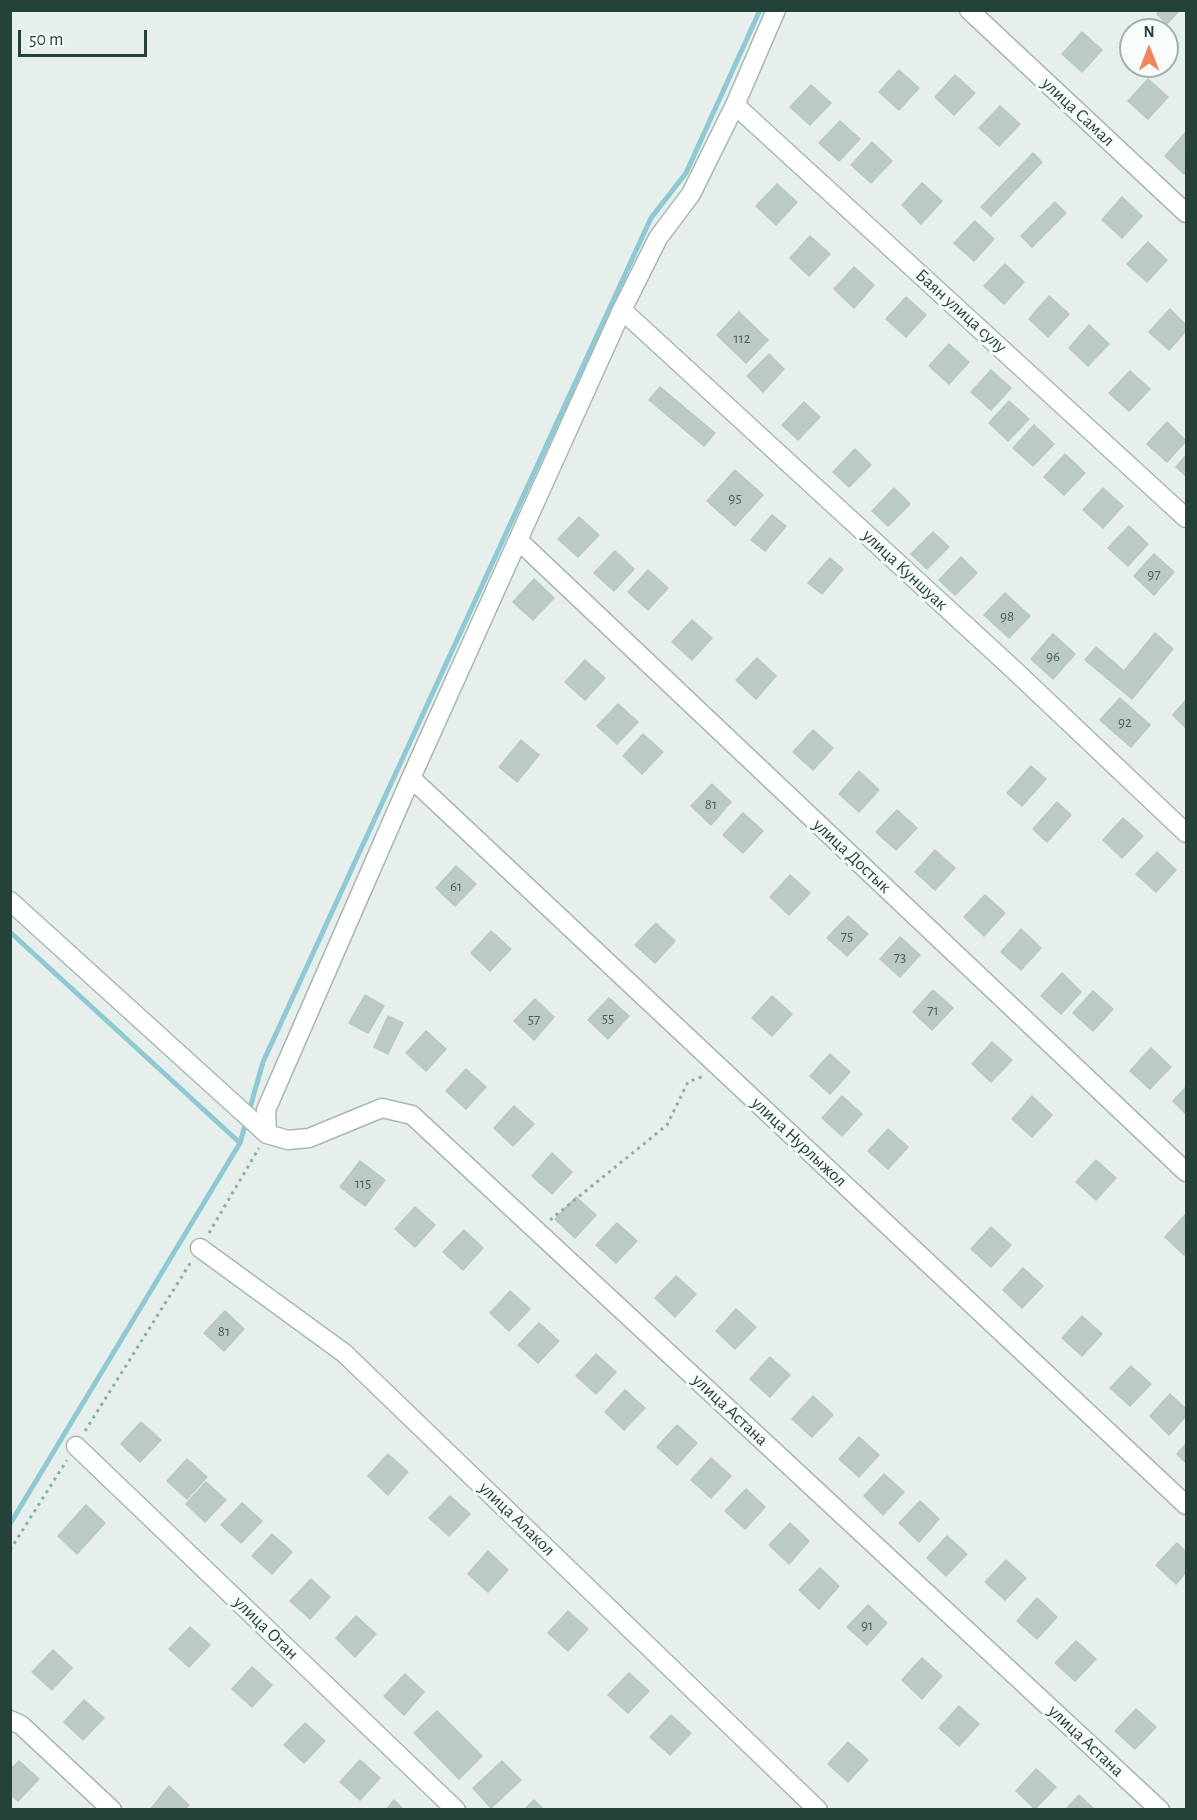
<!DOCTYPE html>
<html>
<head>
<meta charset="utf-8">
<style>
	body { margin:0 }
	#map { position:relative; width:1197px; height:1820px; overflow:hidden; background:#e6efeb; font-family:"Alegreya Sans",sans-serif }
	canvas { display:block }
	.frame { position:absolute; inset:0; border:12px solid #24423a; pointer-events:none }
	.north { position:absolute; left:1119px; top:18px; width:60px; height:60px; box-sizing:border-box; background:#f7fbf9; border:2px solid #a3b1ad; border-radius:50%; rotate:0deg; font-size:16px; font-weight:700; line-height:24px; text-align:center; color:#24423a }
	.north::after { content:''; display:block; margin:auto; width:21px; height:27px; background:#f4845f; clip-path:polygon(50% 0,100% 100%,50% 72%,0 100%) }
	.scale { position:absolute; left:18px; top:30px; width:129px; height:27px; box-sizing:border-box; border:3px solid #24423a; border-top:0; padding-left:8px; font-size:18px; line-height:21px; white-space:nowrap; color:#24423a; -webkit-text-stroke:4px #f7fbf9; paint-order:stroke }
</style>
</head>
<body>
<div id="map">
<canvas width="1197" height="1820"></canvas>
<div class="frame"></div>
<div class="north">N</div>
<div class="scale">50 m</div>
</div>
<script>
const g = document.querySelector('canvas').getContext('2d');
g.lineJoin = 'round';
const toPath = rows => new Path2D(rows.map(r => 'M' + r).join(''));
function trace(path, color, width, dash) { g.strokeStyle = color; g.lineWidth = width; g.lineCap = dash ? 'butt' : 'round'; g.setLineDash(dash || []); g.stroke(path); }
function paint(path, color) { g.fillStyle = color; g.fill(path, 'evenodd'); }
function label(font, color, halo, rows, align = 'center') {
  g.font = font + ' "Alegreya Sans",sans-serif'; g.lineWidth = 6; g.setLineDash([]); g.textBaseline = 'middle'; g.strokeStyle = halo; g.fillStyle = color; for (const [text, x, y, turn = 0] of rows) {
    g.save(); g.translate(x, y); g.rotate((+turn || 0) * Math.PI / 180); g.textAlign = isNaN(turn) ? turn : align; if (halo) g.strokeText(text, 0, 0); g.fillText(text, 0, 0); g.restore();
  }
}
trace(toPath([
	[10,932,240,1143],
	[10,1524,240,1143,263,1062,651,218,686,173,760,10]
]), '#8ec9d4', 5);
const building = toPath([
	[1160,10,1180,10,1167,24,1157,14,1160,10],
	[1082,32,1102,50,1082,72,1062,54,1082,32],
	[899,70,919,88,899,110,879,92,899,70],
	[955,75,975,93,954,115,935,97,955,75],
	[1148,79,1168,97,1148,119,1128,101,1148,79],
	[811,85,831,103,810,125,790,107,811,85],
	[1000,106,1020,124,999,146,979,128,1000,106],
	[840,121,860,139,839,161,819,143,840,121],
	[1185,133,1186,171,1184,174,1165,156,1185,133],
	[872,142,892,161,871,183,851,165,872,142],
	[1033,153,1042,162,991,216,981,207,1033,153],
	[922,183,942,201,921,224,902,205,922,183],
	[777,184,797,202,776,225,756,206,777,184],
	[1122,197,1142,216,1122,238,1102,220,1122,197],
	[1055,202,1066,213,1032,247,1021,236,1055,202],
	[975,221,994,239,974,261,954,243,975,221],
	[810,236,830,254,809,276,790,258,810,236],
	[1148,242,1167,260,1147,282,1127,264,1148,242],
	[1005,264,1024,282,1004,304,984,286,1005,264],
	[854,267,874,285,854,308,834,289,854,267],
	[1049,296,1069,314,1048,337,1029,319,1049,296],
	[906,297,926,315,906,337,886,319,906,297],
	[1170,309,1186,325,1186,331,1169,350,1149,332,1170,309],
	[739,312,768,340,746,363,717,335,739,312],
	[1089,325,1109,344,1088,366,1069,348,1089,325],
	[949,344,969,362,949,384,929,366,949,344],
	[769,354,784,369,763,392,747,376,769,354],
	[991,370,1011,388,991,410,971,392,991,370],
	[1130,371,1150,389,1129,411,1109,393,1130,371],
	[660,387,715,433,704,446,649,400,660,387],
	[1009,401,1029,419,1008,441,989,423,1009,401],
	[804,402,820,417,798,440,782,425,804,402],
	[1167,422,1186,441,1167,462,1147,444,1167,422],
	[1034,425,1054,444,1033,466,1013,448,1034,425],
	[855,449,871,465,849,487,833,472,855,449],
	[1065,454,1085,473,1064,495,1044,477,1065,454],
	[1186,455,1186,476,1176,467,1186,455],
	[735,470,763,495,735,526,707,501,735,470],
	[894,488,910,504,888,526,872,511,894,488],
	[1103,488,1123,506,1103,528,1083,510,1103,488],
	[772,515,786,526,765,551,751,540,772,515],
	[579,517,599,535,578,557,558,539,579,517],
	[1129,526,1148,544,1128,566,1108,548,1129,526],
	[933,532,949,547,927,569,911,554,933,532],
	[615,551,634,569,614,591,594,573,615,551],
	[1154,554,1174,572,1154,595,1134,576,1154,554],
	[961,557,977,573,955,595,939,580,961,557],
	[830,558,843,569,822,594,808,583,830,558],
	[648,570,668,588,648,610,628,592,648,570],
	[534,579,554,598,533,620,513,602,534,579],
	[1005,593,1030,616,1009,638,984,615,1005,593],
	[692,620,712,638,692,660,672,642,692,620],
	[1155,633,1173,649,1132,699,1085,660,1096,647,1124,671,1155,633],
	[1053,634,1075,654,1053,679,1031,659,1053,634],
	[757,658,776,676,756,699,736,680,757,658],
	[585,660,605,678,585,700,565,682,585,660],
	[1120,698,1150,725,1131,747,1100,720,1120,698],
	[1186,700,1186,728,1173,715,1186,700],
	[618,704,638,722,617,744,597,726,618,704],
	[813,730,833,748,813,770,793,752,813,730],
	[643,734,663,752,642,774,623,756,643,734],
	[521,740,539,755,517,782,499,767,521,740],
	[1031,766,1046,779,1022,806,1007,793,1031,766],
	[859,771,879,790,859,812,839,794,859,771],
	[712,784,731,802,711,825,691,806,712,784],
	[1057,802,1071,815,1047,842,1033,829,1057,802],
	[897,810,917,828,896,850,876,832,897,810],
	[743,813,763,831,743,853,723,835,743,813],
	[1123,818,1143,836,1122,858,1103,840,1123,818],
	[935,850,955,868,935,890,915,872,935,850],
	[1157,852,1176,870,1156,892,1136,874,1157,852],
	[456,866,476,884,455,906,436,888,456,866],
	[790,875,810,893,789,915,770,897,790,875],
	[985,895,1005,913,984,936,964,917,985,895],
	[848,916,868,934,847,956,827,938,848,916],
	[656,923,675,941,655,963,635,945,656,923],
	[1021,929,1041,948,1021,970,1001,952,1021,929],
	[491,931,511,949,490,971,471,953,491,931],
	[900,937,920,955,900,977,880,959,900,937],
	[1062,973,1081,992,1061,1014,1041,996,1062,973],
	[933,990,953,1008,932,1030,913,1012,933,990],
	[1093,991,1113,1009,1093,1031,1073,1013,1093,991],
	[365,995,384,1006,368,1033,349,1023,365,995],
	[772,996,792,1014,772,1036,752,1018,772,996],
	[609,998,629,1016,608,1039,588,1020,609,998],
	[535,999,554,1017,534,1040,514,1021,535,999],
	[388,1016,403,1023,388,1054,374,1047,388,1016],
	[426,1031,446,1049,426,1071,406,1053,426,1031],
	[992,1042,1012,1060,991,1082,972,1064,992,1042],
	[1151,1048,1171,1067,1150,1089,1130,1071,1151,1048],
	[830,1054,850,1072,830,1094,810,1076,830,1054],
	[466,1069,486,1087,466,1109,446,1091,466,1069],
	[1186,1087,1186,1114,1173,1101,1186,1087],
	[842,1096,862,1114,842,1136,822,1118,842,1096],
	[1032,1096,1052,1115,1032,1137,1012,1119,1032,1096],
	[514,1106,534,1124,513,1146,494,1128,514,1106],
	[888,1129,908,1147,888,1169,868,1151,888,1129],
	[552,1153,572,1172,552,1194,532,1176,552,1153],
	[1096,1160,1116,1178,1096,1200,1076,1182,1096,1160],
	[360,1161,385,1180,365,1206,340,1187,360,1161],
	[576,1197,596,1215,575,1238,555,1219,576,1197],
	[415,1207,435,1225,415,1247,395,1229,415,1207],
	[1185,1215,1186,1252,1184,1255,1165,1237,1185,1215],
	[617,1223,637,1241,616,1263,596,1245,617,1223],
	[991,1227,1011,1245,991,1267,971,1249,991,1227],
	[464,1230,483,1248,463,1270,443,1252,464,1230],
	[1023,1268,1043,1286,1022,1308,1003,1290,1023,1268],
	[676,1276,696,1294,675,1317,655,1298,676,1276],
	[510,1291,530,1309,509,1331,490,1313,510,1291],
	[736,1309,756,1327,735,1349,716,1331,736,1309],
	[225,1311,244,1329,224,1351,204,1333,225,1311],
	[1082,1316,1102,1334,1082,1356,1062,1338,1082,1316],
	[539,1323,559,1341,538,1363,518,1345,539,1323],
	[596,1354,616,1372,596,1394,576,1376,596,1354],
	[770,1357,790,1375,770,1397,750,1379,770,1357],
	[1131,1366,1151,1384,1130,1406,1110,1388,1131,1366],
	[625,1390,645,1408,624,1430,605,1412,625,1390],
	[1170,1394,1186,1409,1186,1416,1169,1435,1150,1416,1170,1394],
	[813,1396,833,1415,812,1437,792,1419,813,1396],
	[141,1422,161,1440,140,1462,121,1444,141,1422],
	[677,1425,697,1443,677,1465,657,1447,677,1425],
	[859,1437,879,1455,859,1477,839,1459,859,1437],
	[1186,1444,1186,1463,1177,1454,1186,1444],
	[388,1454,408,1472,388,1495,368,1476,388,1454],
	[711,1458,731,1476,711,1498,691,1480,711,1458],
	[187,1459,207,1477,187,1499,167,1481,187,1459],
	[884,1474,904,1492,883,1515,864,1496,884,1474],
	[206,1482,226,1500,205,1522,186,1504,206,1482],
	[746,1489,765,1507,745,1529,725,1511,746,1489],
	[450,1496,470,1514,449,1536,429,1518,450,1496],
	[920,1501,939,1519,919,1542,899,1523,920,1501],
	[242,1503,262,1521,241,1543,221,1525,242,1503],
	[86,1505,105,1523,77,1554,58,1536,86,1505],
	[790,1523,809,1541,789,1564,769,1545,790,1523],
	[272,1534,292,1552,272,1574,252,1556,272,1534],
	[947,1536,967,1554,946,1576,927,1558,947,1536],
	[1177,1543,1186,1552,1186,1572,1176,1584,1156,1565,1177,1543],
	[488,1551,508,1570,488,1592,468,1574,488,1551],
	[1006,1560,1026,1578,1005,1600,985,1582,1006,1560],
	[820,1568,839,1586,819,1609,799,1590,820,1568],
	[311,1579,330,1597,310,1619,290,1601,311,1579],
	[1037,1598,1057,1617,1037,1639,1017,1621,1037,1598],
	[868,1605,887,1623,867,1645,847,1627,868,1605],
	[568,1611,588,1629,568,1651,548,1633,568,1611],
	[356,1616,376,1634,355,1657,336,1638,356,1616],
	[190,1627,210,1645,189,1667,169,1649,190,1627],
	[1076,1641,1096,1659,1075,1681,1055,1663,1076,1641],
	[53,1650,72,1668,52,1690,32,1672,53,1650],
	[922,1658,942,1676,922,1699,902,1680,922,1658],
	[252,1667,272,1685,252,1707,232,1689,252,1667],
	[629,1673,649,1691,628,1713,608,1695,629,1673],
	[405,1674,424,1692,404,1715,384,1696,405,1674],
	[84,1700,104,1718,83,1740,64,1722,84,1700],
	[959,1706,979,1724,959,1746,939,1728,959,1706],
	[1136,1709,1156,1727,1135,1749,1115,1731,1136,1709],
	[437,1711,482,1756,459,1779,414,1733,437,1711],
	[671,1715,691,1733,670,1755,650,1737,671,1715],
	[305,1723,325,1741,304,1763,284,1745,305,1723],
	[848,1742,868,1760,848,1782,828,1764,848,1742],
	[360,1760,380,1778,360,1800,340,1782,360,1760],
	[19,1761,39,1779,18,1801,10,1794,10,1770,19,1761],
	[502,1761,521,1780,491,1808,473,1788,502,1761],
	[1036,1769,1056,1787,1035,1809,1016,1791,1036,1769],
	[169,1786,189,1805,184,1810,150,1810,169,1786],
	[1079,1795,1095,1810,1065,1810,1079,1795],
	[394,1800,404,1810,386,1810,394,1800],
	[534,1800,544,1810,524,1810,534,1800]
]);
paint(building, '#bbcac4');
trace(building, '#b8c9c2', 1.5);
const street = toPath([
	[969,10,1186,213],
	[735,105,1186,518],
	[622,310,1013,669,1186,833],
	[518,540,1186,1172],
	[411,778,1186,1505],
	[10,901,267,1134,288,1140,309,1138,382,1108,412,1115,1160,1810],
	[267,1134,266,1110,411,778,518,540,622,310,658,238,691,194,735,105,776,10],
	[200,1248,344,1353,818,1810],
	[76,1446,456,1810],
	[10,1720,21,1725,112,1810]
]);
trace(street, '#a8b8b2', 21);
trace(toPath([
	[550,1220,667,1125,688,1082,704,1076],
	[209,1233,259,1148],
	[85,1431,191,1262],
	[10,1550,67,1460]
]), '#86b3a5', 3, [3, 4.5]);
trace(street, '#fff', 18);
label('15px', '#4a645c', null, [
	["112",742,338],
	["95",735,498],
	["97",1154,574],
	["98",1007,616],
	["96",1053,656],
	["92",1125,722],
	["81",711,804],
	["61",456,886],
	["75",847,936],
	["73",900,957],
	["71",933,1010],
	["55",608,1018],
	["57",534,1019],
	["115",363,1183],
	["81",224,1331],
	["91",867,1625]
]);
label('18px', '#24423a', '#f7fbf9', [
	["улица Самал",1078,112,43],
	["Баян улица сулу",961,311,42],
	["улица Куншуак",905,570,43],
	["улица Достык",852,856,43],
	["улица Нурлыжол",799,1142,43],
	["улица Астана",730,1410,43],
	["улица Алакол",517,1519,44],
	["улица Отан",266,1628,44],
	["улица Астана",1086,1741,43]
]);
</script>
</body>
</html>
